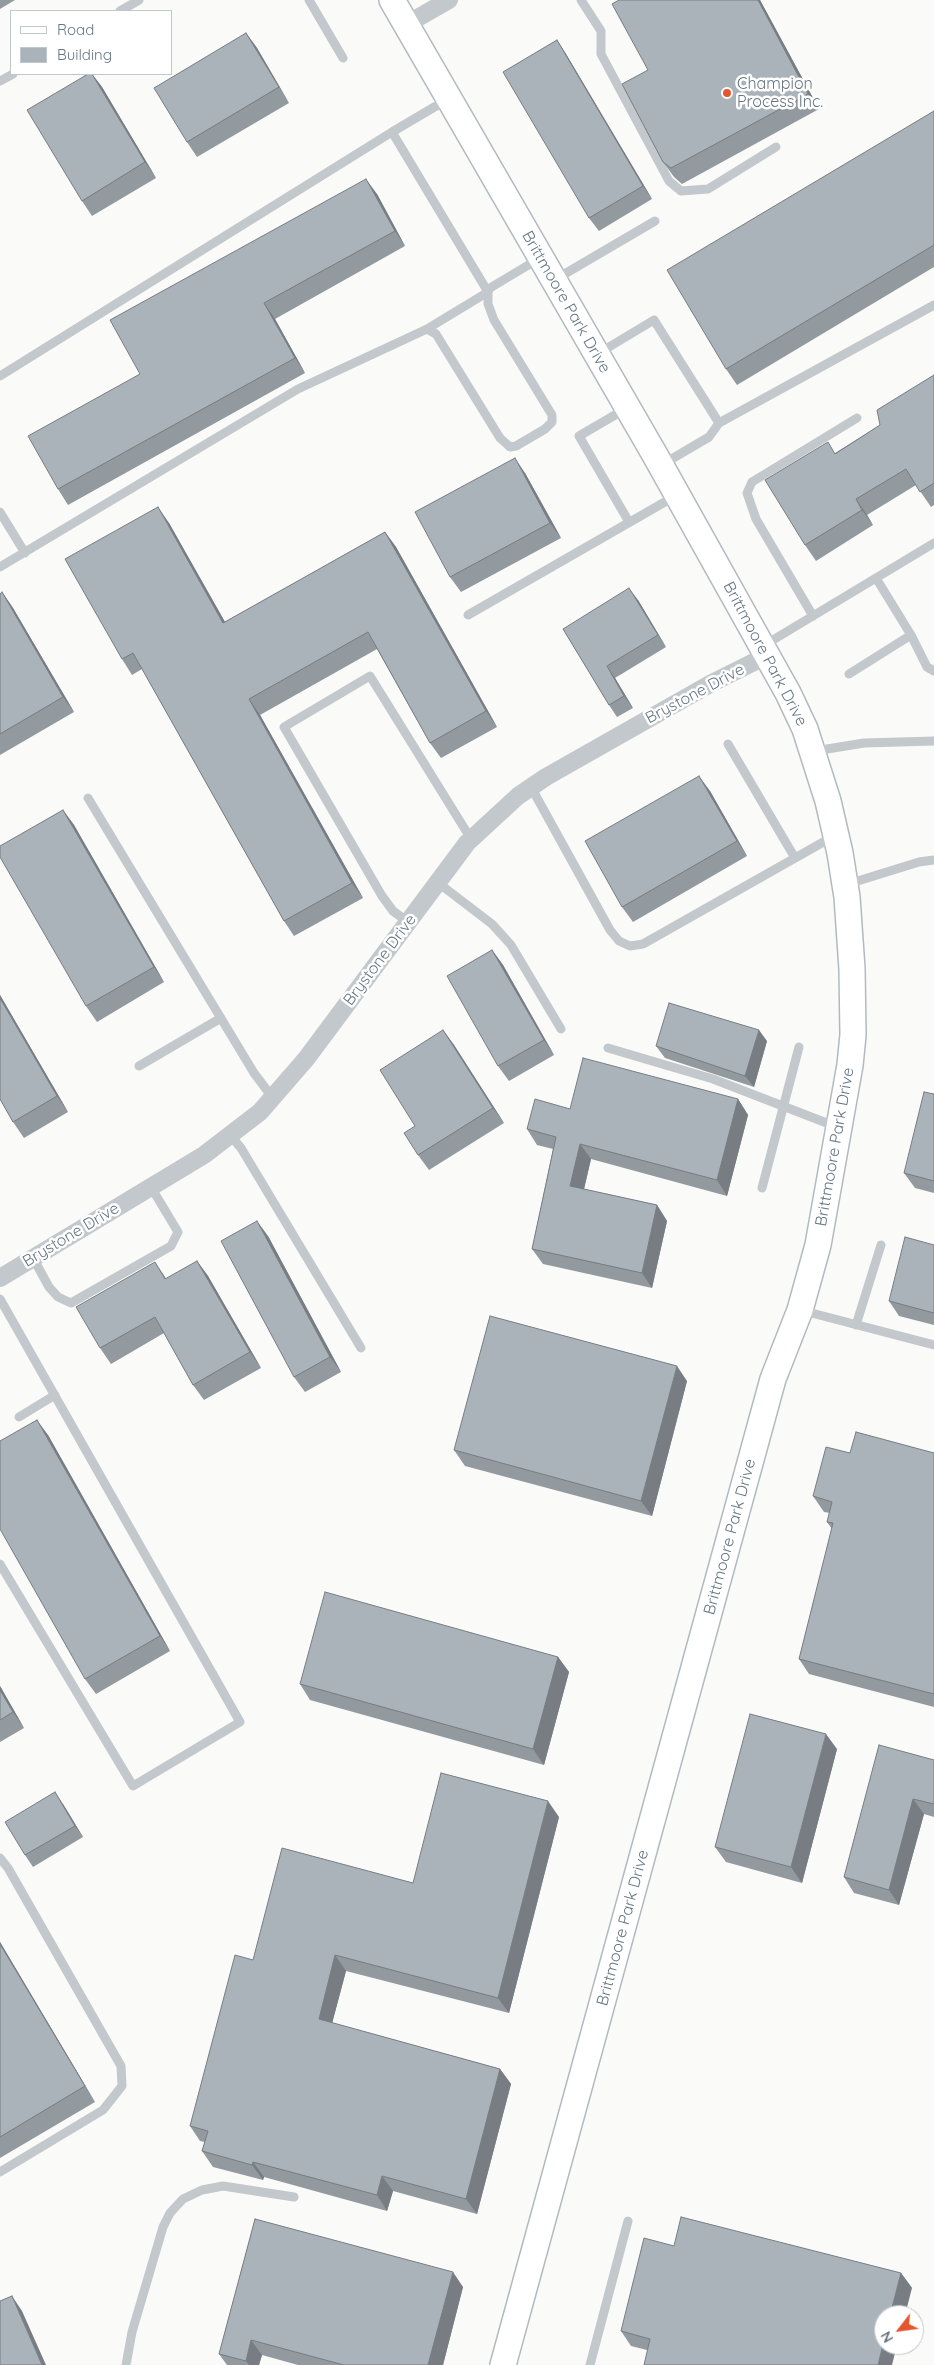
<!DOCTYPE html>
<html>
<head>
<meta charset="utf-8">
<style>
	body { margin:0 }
	#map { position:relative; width:934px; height:2365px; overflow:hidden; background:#fafaf8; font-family:Quicksand,sans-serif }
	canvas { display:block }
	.legend { position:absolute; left:10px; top:10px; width:162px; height:65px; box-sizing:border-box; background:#fff; border:1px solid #c1c8cd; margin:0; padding:6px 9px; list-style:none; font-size:15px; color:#657683 }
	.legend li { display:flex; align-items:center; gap:10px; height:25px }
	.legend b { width:25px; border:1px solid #c1c8cd }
	.north { position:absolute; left:874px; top:2305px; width:50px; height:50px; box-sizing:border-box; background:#fff; border:1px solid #c1c8cd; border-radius:50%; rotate:240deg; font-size:14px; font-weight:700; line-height:20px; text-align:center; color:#657683 }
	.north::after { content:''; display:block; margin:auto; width:18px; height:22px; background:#e4572e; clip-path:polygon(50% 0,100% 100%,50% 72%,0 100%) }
</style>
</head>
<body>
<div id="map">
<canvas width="934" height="2365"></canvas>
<ul class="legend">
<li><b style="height:6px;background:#fff"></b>Road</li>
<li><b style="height:14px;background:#aab3b9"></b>Building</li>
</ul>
<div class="north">N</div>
</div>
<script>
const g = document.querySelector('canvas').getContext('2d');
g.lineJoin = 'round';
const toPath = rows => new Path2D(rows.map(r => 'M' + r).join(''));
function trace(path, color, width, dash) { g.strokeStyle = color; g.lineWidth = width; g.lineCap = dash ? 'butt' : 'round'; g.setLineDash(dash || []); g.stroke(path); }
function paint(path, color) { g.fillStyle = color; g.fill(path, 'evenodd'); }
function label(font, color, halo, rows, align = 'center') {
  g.font = font + ' Quicksand,sans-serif'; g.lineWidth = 5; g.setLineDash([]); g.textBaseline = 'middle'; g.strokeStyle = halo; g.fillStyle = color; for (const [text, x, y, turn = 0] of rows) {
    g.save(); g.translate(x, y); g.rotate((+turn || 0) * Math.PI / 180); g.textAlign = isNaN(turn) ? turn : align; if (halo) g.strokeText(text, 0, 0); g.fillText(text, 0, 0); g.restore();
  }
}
const secondary = toPath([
	[392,0,655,455,788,693,805,729,828,801,840,853,847,897,852,969,853,1035,850,1065,818,1245,800,1310,773,1379,503,2365]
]);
trace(secondary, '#b3babf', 28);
trace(toPath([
	[309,0,343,58],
	[581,0,601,31,601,54,669,181,681,191,708,189,776,147],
	[120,11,139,0],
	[0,81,13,74],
	[556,279,655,221],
	[427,329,488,292,392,132,448,99],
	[599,353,654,320,719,423,709,437,663,464],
	[0,376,392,132],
	[627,408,579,436,629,522],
	[719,423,934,305],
	[0,512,25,553],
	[0,567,298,389,427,329,436,334,500,438,510,447,516,446,545,429,552,422,552,415,494,320,488,304,488,292,490,288,540,258],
	[468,615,677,495],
	[813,616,756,519,747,493,752,482,857,418],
	[911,635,927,667,934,671],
	[763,646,934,543],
	[849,674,911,635,876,578],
	[728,744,795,858],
	[815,751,864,743,934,741],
	[531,787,610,930,619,941,630,946,643,944,834,836],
	[88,798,254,1073,272,1097],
	[437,882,492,924,511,945,561,1029],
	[848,884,919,862,934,860],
	[408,922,393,911,382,896,284,727,370,676,471,839],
	[608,1048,713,1079,837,1127],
	[139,1066,221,1018],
	[230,1135,241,1148,361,1348],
	[762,1188,799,1047],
	[33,1258,49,1287,58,1297,71,1303,171,1246,178,1232,151,1187],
	[0,1299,240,1722,133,1786,0,1564],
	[800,1310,934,1345],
	[856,1325,881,1245],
	[19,1417,55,1395],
	[0,1858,8,1868,121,2066,122,2086,103,2110,0,2172],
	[126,2365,132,2332,163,2227,170,2213,183,2199,202,2190,223,2186,294,2197],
	[590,2365,628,2221]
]), '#c3c8cc', 9);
trace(toPath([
	[407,24,449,0],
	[0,1278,204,1155,260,1112,306,1059,467,843,518,796,546,777,710,684,768,655]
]), '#c3c8cc', 18);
trace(secondary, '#fff', 25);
paint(toPath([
	[0,0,15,0,0,9],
	[760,0,819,109,682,184,674,177,663,162,648,70],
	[246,33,257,48,289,103,197,157,187,142],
	[557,40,566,54,652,199,599,231,589,218],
	[92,74,102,87,156,178,92,216,82,201],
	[934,111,934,267,737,385,726,369],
	[377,194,405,246,275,319,305,373,68,505,58,489,140,374],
	[934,375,934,505,931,507,916,485,867,515,873,525,816,561,805,545,835,453,880,425],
	[525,473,561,538,461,592,450,577],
	[169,523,225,622,385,532,396,547,497,727,441,758,430,743,377,649,260,715,363,898,294,936,284,921,142,669,132,675,122,659],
	[2,592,13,608,74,712,0,755,0,594],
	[638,600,666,647,615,678,633,708,617,717,609,705,563,629],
	[710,791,747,856,633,922,622,907],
	[63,810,74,825,164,982,97,1022,86,1006],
	[492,950,503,965,554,1055,509,1081,498,1066],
	[0,995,68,1112,24,1138,13,1122,0,1099],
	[443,1030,454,1045,504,1123,429,1170,418,1155,415,1126],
	[767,1041,754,1087,665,1058,656,1046],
	[934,1094,934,1193,915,1188,904,1173],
	[738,1099,748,1115,727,1196,591,1159,584,1189,657,1205,667,1221,652,1288,543,1264,532,1249,553,1149,537,1145,527,1129,570,1109],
	[268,1236,341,1372,305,1392,294,1377],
	[934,1245,934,1325,899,1316,889,1301],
	[197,1261,208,1276,261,1368,204,1400,193,1385,164,1333,111,1364,100,1348,166,1279],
	[687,1381,652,1516,465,1466,454,1450],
	[48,1435,170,1651,96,1694,85,1679],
	[850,1453,934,1453,934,1707,809,1674,799,1659,832,1529,827,1522,830,1513,824,1512,813,1496],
	[558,1657,569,1672,544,1765,310,1700,300,1684],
	[0,1686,24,1728,0,1742],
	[837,1749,802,1883,726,1862,715,1847],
	[934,1760,934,1817,924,1814,899,1905,854,1893,844,1877],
	[63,1804,83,1837,33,1867,25,1855],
	[559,1817,509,2013,346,1971,332,2023,500,2069,511,2084,477,2214,393,2191,387,2211,264,2177,263,2180,213,2167,202,2151,205,2142,200,2141,190,2126,253,1960,413,1883],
	[0,1942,95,2102,0,2158],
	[255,2219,463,2287,443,2365,298,2365,262,2355,259,2365,227,2365,219,2354],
	[674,2246,901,2273,912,2288,647,2350,631,2346,621,2331]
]), '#929a9f');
paint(toPath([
	[758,0,760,0,819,109,808,94],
	[246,33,257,48,289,103,279,87],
	[557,40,566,54,652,199,643,186],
	[92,74,102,87,156,178,145,162],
	[366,179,377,194,405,246,395,231],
	[264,303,275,319,305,373,295,358],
	[515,458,525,473,561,538,550,523],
	[856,499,867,515,873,525,862,510],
	[158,507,169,523,234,638,223,623],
	[385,532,396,547,497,727,486,711],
	[629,588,638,600,666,647,658,635],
	[2,592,13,608,74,712,63,697],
	[607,666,615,678,633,708,624,696],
	[249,699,260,715,363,898,352,883],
	[699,776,710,791,747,856,737,841],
	[63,810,74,825,164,982,154,967],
	[492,950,503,965,554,1055,544,1040],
	[0,995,68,1112,57,1096,0,998],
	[443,1030,454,1045,504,1123,493,1108],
	[759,1030,767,1041,754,1087,745,1076],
	[738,1099,748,1115,727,1196,717,1180],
	[580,1144,591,1159,581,1202,570,1186],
	[657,1205,667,1221,652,1288,642,1273],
	[257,1221,268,1236,341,1372,330,1357],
	[197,1261,208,1276,261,1368,250,1352],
	[155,1262,165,1277,176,1295,165,1279],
	[677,1366,687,1381,652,1516,641,1501],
	[37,1420,48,1435,170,1651,160,1636],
	[558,1657,569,1672,544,1765,533,1749],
	[0,1686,24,1728,13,1712,0,1690],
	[826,1734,837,1749,802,1883,791,1867],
	[55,1792,63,1804,83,1837,75,1826],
	[913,1799,924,1814,899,1905,889,1890],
	[548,1801,559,1817,509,2013,498,1998],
	[0,1942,95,2102,85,2086,0,1944],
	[335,1955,346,1971,329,2035,319,2019],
	[500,2069,511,2084,477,2214,466,2199],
	[253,2162,264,2177,263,2180,252,2165],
	[382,2176,393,2191,387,2211,377,2195],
	[453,2272,463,2287,443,2365,428,2365],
	[901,2273,912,2288,905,2315,890,2315],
	[12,2296,22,2311,46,2365,42,2365],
	[251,2340,262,2355,259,2365,249,2365,246,2361],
	[884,2340,884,2345,897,2345,892,2365,878,2365]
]), '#777d82');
const building = toPath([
	[619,0,758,0,808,94,671,168,663,162,622,84,648,70,612,4,619,0],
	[246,33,279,87,187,142,154,88,246,33],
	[557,40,643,186,589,218,503,72,557,40],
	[88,74,92,74,145,162,82,201,27,110,88,74],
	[934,111,934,245,726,369,667,270,934,111],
	[366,179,395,231,264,303,295,358,58,489,28,436,140,374,110,320,366,179],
	[934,375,934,483,920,492,906,469,856,499,862,510,805,545,765,480,828,442,835,454,880,425,877,410,934,375],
	[515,458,550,523,450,577,415,512,515,458],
	[158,507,223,623,385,532,486,711,430,743,368,632,249,699,352,883,284,921,133,653,122,659,65,559,158,507],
	[629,588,658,635,607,666,624,696,609,705,563,629,629,588],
	[2,592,63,697,0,734,0,594,2,592],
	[699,776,737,841,622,907,585,841,699,776],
	[63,810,154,967,86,1006,0,857,0,846,63,810],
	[492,950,544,1040,498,1066,447,976,492,950],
	[0,998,57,1096,13,1122,0,1099,0,998],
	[669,1003,759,1030,745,1076,656,1046,669,1003],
	[443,1030,493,1108,418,1155,404,1133,415,1126,380,1070,443,1030],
	[583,1058,738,1099,717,1180,580,1144,570,1186,657,1205,642,1273,532,1249,556,1137,527,1129,535,1099,570,1109,583,1058],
	[924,1092,934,1094,934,1181,904,1173,924,1092],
	[257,1221,330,1357,294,1377,221,1241,257,1221],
	[905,1237,934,1245,934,1313,889,1301,905,1237],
	[197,1261,250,1352,193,1385,155,1317,100,1348,76,1307,155,1262,165,1279,197,1261],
	[490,1316,677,1366,641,1501,454,1450,490,1316],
	[37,1420,160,1636,85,1679,0,1529,0,1441,37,1420],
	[856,1432,934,1453,934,1694,799,1659,833,1523,827,1522,832,1502,813,1496,826,1447,850,1453,856,1432],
	[325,1592,558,1657,533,1749,300,1684,325,1592],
	[0,1690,13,1712,0,1720,0,1690],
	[750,1714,826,1734,791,1867,715,1847,750,1714],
	[879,1745,934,1760,934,1804,913,1799,889,1890,844,1877,879,1745],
	[441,1773,548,1801,498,1998,335,1955,319,2019,500,2069,466,2199,382,2176,377,2195,253,2162,252,2165,202,2151,208,2131,190,2126,235,1955,253,1960,282,1848,413,1883,441,1773],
	[55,1792,75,1826,25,1855,5,1822,55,1792],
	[0,1944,85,2086,0,2137,0,1944],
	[681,2217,901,2273,890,2315,884,2315,884,2340,878,2365,644,2365,650,2339,621,2331,644,2238,674,2246,681,2217],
	[255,2219,453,2272,428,2365,344,2365,251,2340,246,2361,219,2354,255,2219],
	[12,2296,42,2365,0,2365,0,2301,12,2296]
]);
paint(building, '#aab3b9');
trace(building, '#777d82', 1);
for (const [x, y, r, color] of [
	[727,93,5,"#e4572e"]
]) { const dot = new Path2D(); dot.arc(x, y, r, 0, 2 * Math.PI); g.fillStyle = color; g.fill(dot); trace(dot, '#fff', 2); }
label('16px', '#657683', '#fff', [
	["Champion",737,84],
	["Process Inc.",737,102]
], 'left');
label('16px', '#657683', '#fff', [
	["Brittmoore Park Drive",566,302,60],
	["Brittmoore Park Drive",765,654,62],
	["Brystone Drive",695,694,-28],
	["Brystone Drive",380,960,-53],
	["Brittmoore Park Drive",835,1147,-80],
	["Brystone Drive",71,1235,-31],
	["Brittmoore Park Drive",730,1537,-75],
	["Brittmoore Park Drive",623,1928,-75]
]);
</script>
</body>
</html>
